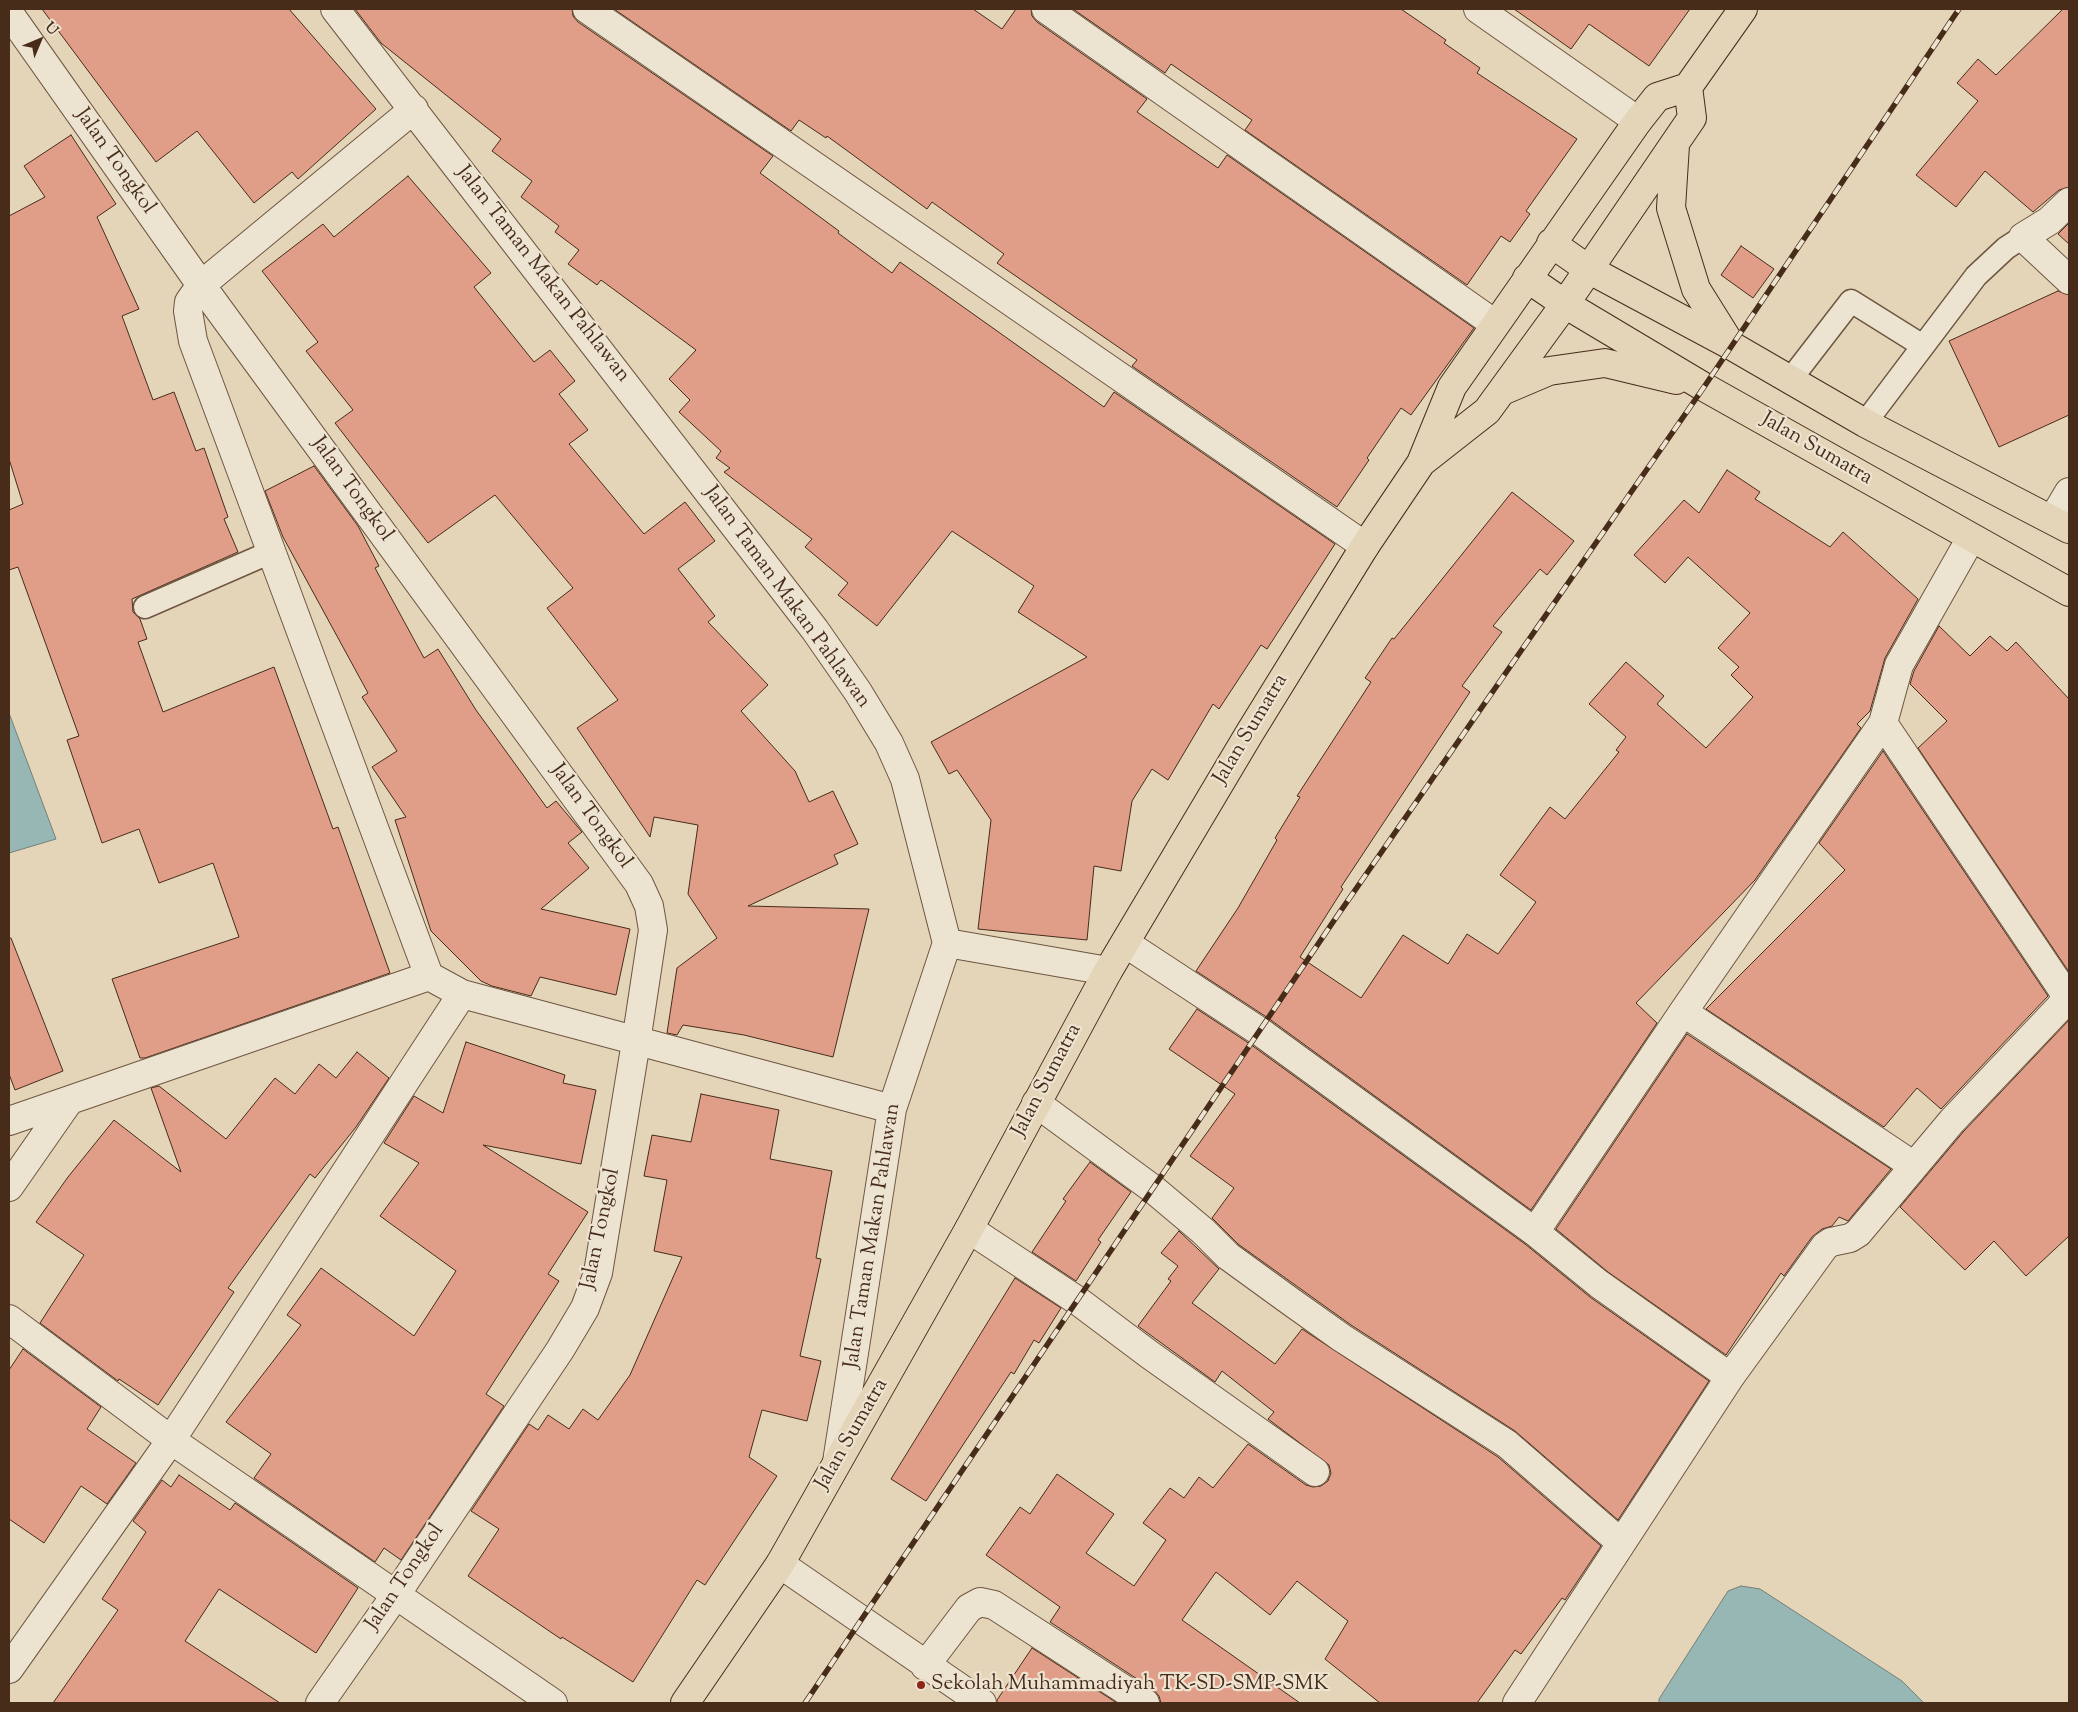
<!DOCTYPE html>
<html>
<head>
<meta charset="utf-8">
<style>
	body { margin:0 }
	#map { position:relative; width:2078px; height:1712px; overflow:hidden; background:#e4d4b8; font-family:"Sorts Mill Goudy",serif }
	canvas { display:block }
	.frame { position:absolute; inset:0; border:10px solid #462c19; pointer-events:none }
	.north { position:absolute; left:15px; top:15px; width:50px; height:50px; -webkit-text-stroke:4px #ede3d1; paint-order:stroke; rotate:45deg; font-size:14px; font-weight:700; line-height:20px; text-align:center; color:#462c19 }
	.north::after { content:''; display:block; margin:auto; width:18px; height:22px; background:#462c19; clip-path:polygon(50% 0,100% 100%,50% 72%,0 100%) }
</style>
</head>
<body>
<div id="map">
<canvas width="2078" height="1712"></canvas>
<div class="frame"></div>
<div class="north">U</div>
</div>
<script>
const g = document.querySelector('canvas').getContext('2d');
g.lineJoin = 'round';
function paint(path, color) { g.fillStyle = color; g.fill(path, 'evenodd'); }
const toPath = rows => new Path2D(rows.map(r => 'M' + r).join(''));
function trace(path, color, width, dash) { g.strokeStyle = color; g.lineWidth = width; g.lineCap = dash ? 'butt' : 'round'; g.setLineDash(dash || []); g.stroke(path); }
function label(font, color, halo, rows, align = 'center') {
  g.font = font + ' "Sorts Mill Goudy",serif'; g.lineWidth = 4.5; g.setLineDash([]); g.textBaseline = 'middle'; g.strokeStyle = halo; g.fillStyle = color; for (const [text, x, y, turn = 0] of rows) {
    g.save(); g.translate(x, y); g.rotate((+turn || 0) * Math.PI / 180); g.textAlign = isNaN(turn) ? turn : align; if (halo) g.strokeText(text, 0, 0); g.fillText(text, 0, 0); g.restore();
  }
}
const water = toPath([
	[9,713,56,839,9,853,9,713],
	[1741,1586,1760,1589,1902,1681,1924,1703,1659,1703,1659,1699,1728,1591,1741,1586]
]);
paint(water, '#96b7b4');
trace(water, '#767f76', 1);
const building = toPath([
	[42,9,289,9,376,109,298,179,292,172,254,203,197,131,156,162,42,9],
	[355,9,572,9,573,16,578,22,773,156,760,173,839,231,838,233,892,273,900,262,1104,407,1114,392,1335,544,1267,649,1261,645,1219,709,1213,704,1168,780,1152,769,1132,801,1121,871,1094,866,1087,940,978,929,991,820,957,770,949,774,931,742,1087,657,1018,612,1034,586,952,531,877,626,838,595,848,583,805,547,812,539,724,472,730,468,716,458,721,451,679,412,690,400,669,379,696,350,601,280,597,285,568,264,579,250,555,232,559,226,521,197,532,181,492,151,501,139,381,43,355,9],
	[614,9,973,9,1002,29,1016,9,1031,9,1032,16,1037,22,1147,99,1137,112,1218,168,1227,155,1474,328,1411,415,1401,408,1367,458,1369,460,1337,507,1132,366,1137,360,997,263,1004,254,932,202,927,209,827,136,826,138,799,120,791,131,614,9],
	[1073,9,1401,9,1446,40,1444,43,1480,68,1477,73,1577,139,1526,211,1530,214,1510,242,1501,236,1467,285,1245,130,1252,120,1171,64,1165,73,1073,9],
	[1514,9,1690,9,1649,66,1589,24,1571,49,1514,9],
	[2063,9,2069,9,2069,187,2059,190,2033,212,1985,171,1956,207,1916,175,1978,101,1957,83,1978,59,1996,75,2063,9],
	[71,135,116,204,97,217,139,309,122,316,153,400,174,392,196,451,204,448,228,517,224,519,238,552,132,599,133,612,140,619,147,639,138,642,163,712,274,667,333,829,338,827,390,973,145,1058,140,1058,112,979,239,937,213,863,159,883,139,829,102,843,67,740,79,736,18,567,9,570,9,510,23,504,9,459,9,216,45,197,24,166,71,135],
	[408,176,491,273,474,287,534,362,550,350,575,381,559,394,588,430,569,444,644,534,685,502,715,541,678,569,715,616,708,622,768,685,741,711,795,771,809,802,833,791,858,844,834,855,838,864,748,906,869,909,833,1057,744,1035,683,1025,677,1035,667,1033,677,968,717,938,688,894,698,825,654,817,650,837,577,728,618,700,547,608,573,588,495,495,428,543,335,423,353,410,306,351,318,342,262,271,323,224,334,237,408,176],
	[2069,223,2069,244,2058,234,2069,223],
	[1741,246,1774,269,1753,298,1721,275,1741,246],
	[2058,291,2069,295,2069,415,1999,447,1949,341,2058,291],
	[314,466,358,526,379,566,375,568,424,658,438,649,476,710,547,808,556,801,582,832,568,843,589,868,541,909,630,929,616,995,540,977,531,996,492,986,481,981,431,931,395,820,406,817,372,767,397,751,362,697,368,693,283,537,265,491,314,466],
	[1727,470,1760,492,1755,499,1830,547,1843,532,1918,599,1885,658,1870,711,1857,724,1861,728,1755,880,1636,1003,1657,1023,1531,1210,1268,1018,1196,971,1238,908,1277,840,1275,838,1300,797,1297,796,1371,682,1365,678,1392,638,1394,639,1512,492,1574,541,1547,575,1540,569,1493,626,1502,632,1462,686,1470,692,1341,887,1343,889,1300,957,1361,998,1403,935,1448,964,1467,934,1498,954,1536,902,1500,875,1550,807,1565,819,1619,752,1616,750,1626,737,1589,704,1626,662,1664,696,1657,704,1706,748,1753,697,1731,675,1739,667,1718,648,1750,613,1688,557,1665,583,1634,555,1684,500,1699,513,1727,470],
	[1939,626,1970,656,1990,636,2007,651,2016,642,2069,699,2069,972,1918,748,1947,721,1910,684,1914,671,1939,626],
	[1883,751,2048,996,1941,1109,1917,1088,1884,1127,1706,1009,1845,870,1819,843,1883,751],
	[9,938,11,938,63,1071,15,1090,9,1074,9,938],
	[1197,1009,1250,1044,1525,1244,1590,1297,1709,1381,1618,1520,1515,1431,1351,1325,1238,1244,1212,1218,1234,1188,1190,1156,1235,1094,1169,1049,1197,1009],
	[2069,1020,2069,1236,2026,1276,1994,1241,1965,1270,1900,1207,1964,1131,2069,1020],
	[1687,1034,1891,1169,1848,1221,1839,1217,1832,1226,1822,1229,1812,1237,1784,1276,1781,1273,1726,1355,1608,1272,1556,1229,1687,1034],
	[466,1042,565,1075,563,1083,596,1090,581,1164,483,1145,588,1212,548,1274,559,1281,486,1394,504,1406,401,1560,384,1548,375,1562,254,1478,271,1454,226,1422,301,1325,287,1315,321,1268,414,1336,456,1271,380,1216,419,1163,384,1143,414,1096,443,1113,466,1042],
	[357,1052,389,1078,356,1127,315,1178,310,1174,228,1288,234,1292,158,1405,119,1379,118,1381,40,1323,84,1255,36,1222,68,1177,114,1120,181,1172,151,1088,159,1086,226,1139,275,1078,295,1094,319,1064,336,1078,357,1052],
	[701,1094,779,1110,770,1159,832,1171,816,1258,821,1259,800,1356,821,1361,807,1421,762,1410,749,1457,777,1476,705,1585,697,1580,633,1682,562,1637,561,1639,468,1576,499,1529,471,1511,529,1424,538,1430,548,1415,569,1429,583,1409,598,1420,630,1375,682,1257,654,1251,667,1180,644,1176,652,1135,691,1142,701,1094],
	[1090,1162,1131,1192,1098,1240,1101,1242,1076,1281,1032,1252,1066,1201,1063,1199,1090,1162],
	[1179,1231,1219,1269,1192,1303,1275,1364,1302,1329,1498,1457,1601,1546,1565,1600,1562,1598,1521,1654,1515,1650,1477,1703,1380,1703,1325,1659,1348,1621,1297,1581,1270,1615,1216,1572,1182,1620,1300,1703,1161,1703,1159,1696,1154,1690,1050,1622,1060,1607,986,1555,1020,1507,1030,1514,1057,1474,1114,1514,1086,1553,1134,1586,1166,1540,1143,1523,1170,1488,1184,1498,1199,1477,1213,1488,1248,1444,1306,1485,1313,1487,1321,1486,1328,1481,1331,1473,1329,1465,1268,1419,1274,1412,1222,1371,1215,1382,1138,1326,1171,1281,1168,1279,1178,1266,1161,1253,1179,1231],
	[1015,1278,1061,1308,1039,1343,1034,1340,1014,1374,1011,1372,926,1501,891,1479,1015,1278],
	[23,1349,101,1407,87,1429,136,1463,107,1504,81,1486,44,1543,9,1519,9,1370,23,1349],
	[179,1475,230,1510,235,1503,358,1588,316,1653,219,1589,185,1641,280,1703,53,1703,118,1610,102,1599,146,1532,133,1521,162,1480,171,1487,179,1475],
	[1032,1648,1117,1703,997,1703,997,1700,1032,1648]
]);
paint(building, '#e09e89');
trace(building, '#462c19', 1);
const lane = toPath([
	[1790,380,1851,301,1923,346],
	[1865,423,1976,276,2006,248,2023,237],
	[145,607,271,552]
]);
const street = toPath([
	[335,9,815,630,858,692,889,743,905,779,947,943,892,1109,837,1462],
	[587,9,1365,546],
	[1046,9,1495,324],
	[1478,9,1638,121],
	[9,13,201,285,639,884,649,906,653,930,636,1042,598,1273,585,1308,560,1350,395,1596,320,1703],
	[414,109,201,285,189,302,188,311,193,341,429,976,462,994,892,1109],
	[2069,202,2049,221,2023,237,2069,280],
	[2053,519,2069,492],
	[947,943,1108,971],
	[1125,943,1259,1031,1535,1232,1599,1284,1730,1377,1825,1246,1831,1242,1850,1238,1858,1233,1952,1121,2061,1006,2066,995,1883,723],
	[1683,1012,1914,1166],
	[1036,1103,1153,1189,1203,1231,1228,1256,1290,1301,1342,1338,1507,1444,1620,1542],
	[9,1121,429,976],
	[9,1187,69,1101],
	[969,1229,1078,1301,1150,1355,1315,1472],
	[1535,1232,1683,1012,1883,723,1899,665,1971,538],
	[9,1319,171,1440,553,1703],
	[780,1564,982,1703],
	[925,1666,969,1608,980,1602,994,1605,1145,1703],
	[9,1669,171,1440,462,994],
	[1517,1703,1730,1377]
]);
const highway = toPath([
	[1675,145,1671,208,1696,289,1731,345],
	[1551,243,1588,269,1732,346,1865,423,2069,529],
	[1527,278,1565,304,1704,387,2069,592],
	[1502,391,1549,371,1605,363,1676,380],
	[1422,462,1487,411,1565,304,1692,118,1688,87],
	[685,1703,780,1564,969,1229,1108,971,1249,734,1365,546,1421,463,1452,387,1638,121,1657,97,1688,87,1743,9]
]);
trace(lane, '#6e5641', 25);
trace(street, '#6e5641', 30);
trace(highway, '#462c19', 30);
trace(lane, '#ede3d1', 22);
trace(street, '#ede3d1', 28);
trace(highway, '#e4d4b8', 28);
const rail = toPath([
	[805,1703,1333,922,1704,387,1959,9]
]);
trace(rail, '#462c19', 5.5);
trace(rail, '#ede3d1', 4, [11]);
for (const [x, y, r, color] of [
	[921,1685,5,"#8f2418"]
]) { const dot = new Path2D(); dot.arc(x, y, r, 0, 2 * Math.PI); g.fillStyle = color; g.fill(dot); trace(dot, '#ede3d1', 2); }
label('21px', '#462c19', '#ede3d1', [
	["Jalan Tongkol",114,162,55],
	["Jalan Taman Makan Pahlawan",542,275,52],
	["Jalan Sumatra",1816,450,30],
	["Jalan Tongkol",351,490,54],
	["Jalan Taman Makan Pahlawan",786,598,54],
	["Jalan Sumatra",1252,730,-59],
	["Jalan Tongkol",590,817,54],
	["Jalan Sumatra",1048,1081,-62],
	["Jalan Tongkol",602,1229,-78],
	["Jalan Taman Makan Pahlawan",874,1236,-81],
	["Jalan Sumatra",853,1435,-60],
	["Jalan Tongkol",406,1578,-56]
]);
label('21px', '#462c19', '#ede3d1', [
	["Sekolah Muhammadiyah TK-SD-SMP-SMK",931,1685]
], 'left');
</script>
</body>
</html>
